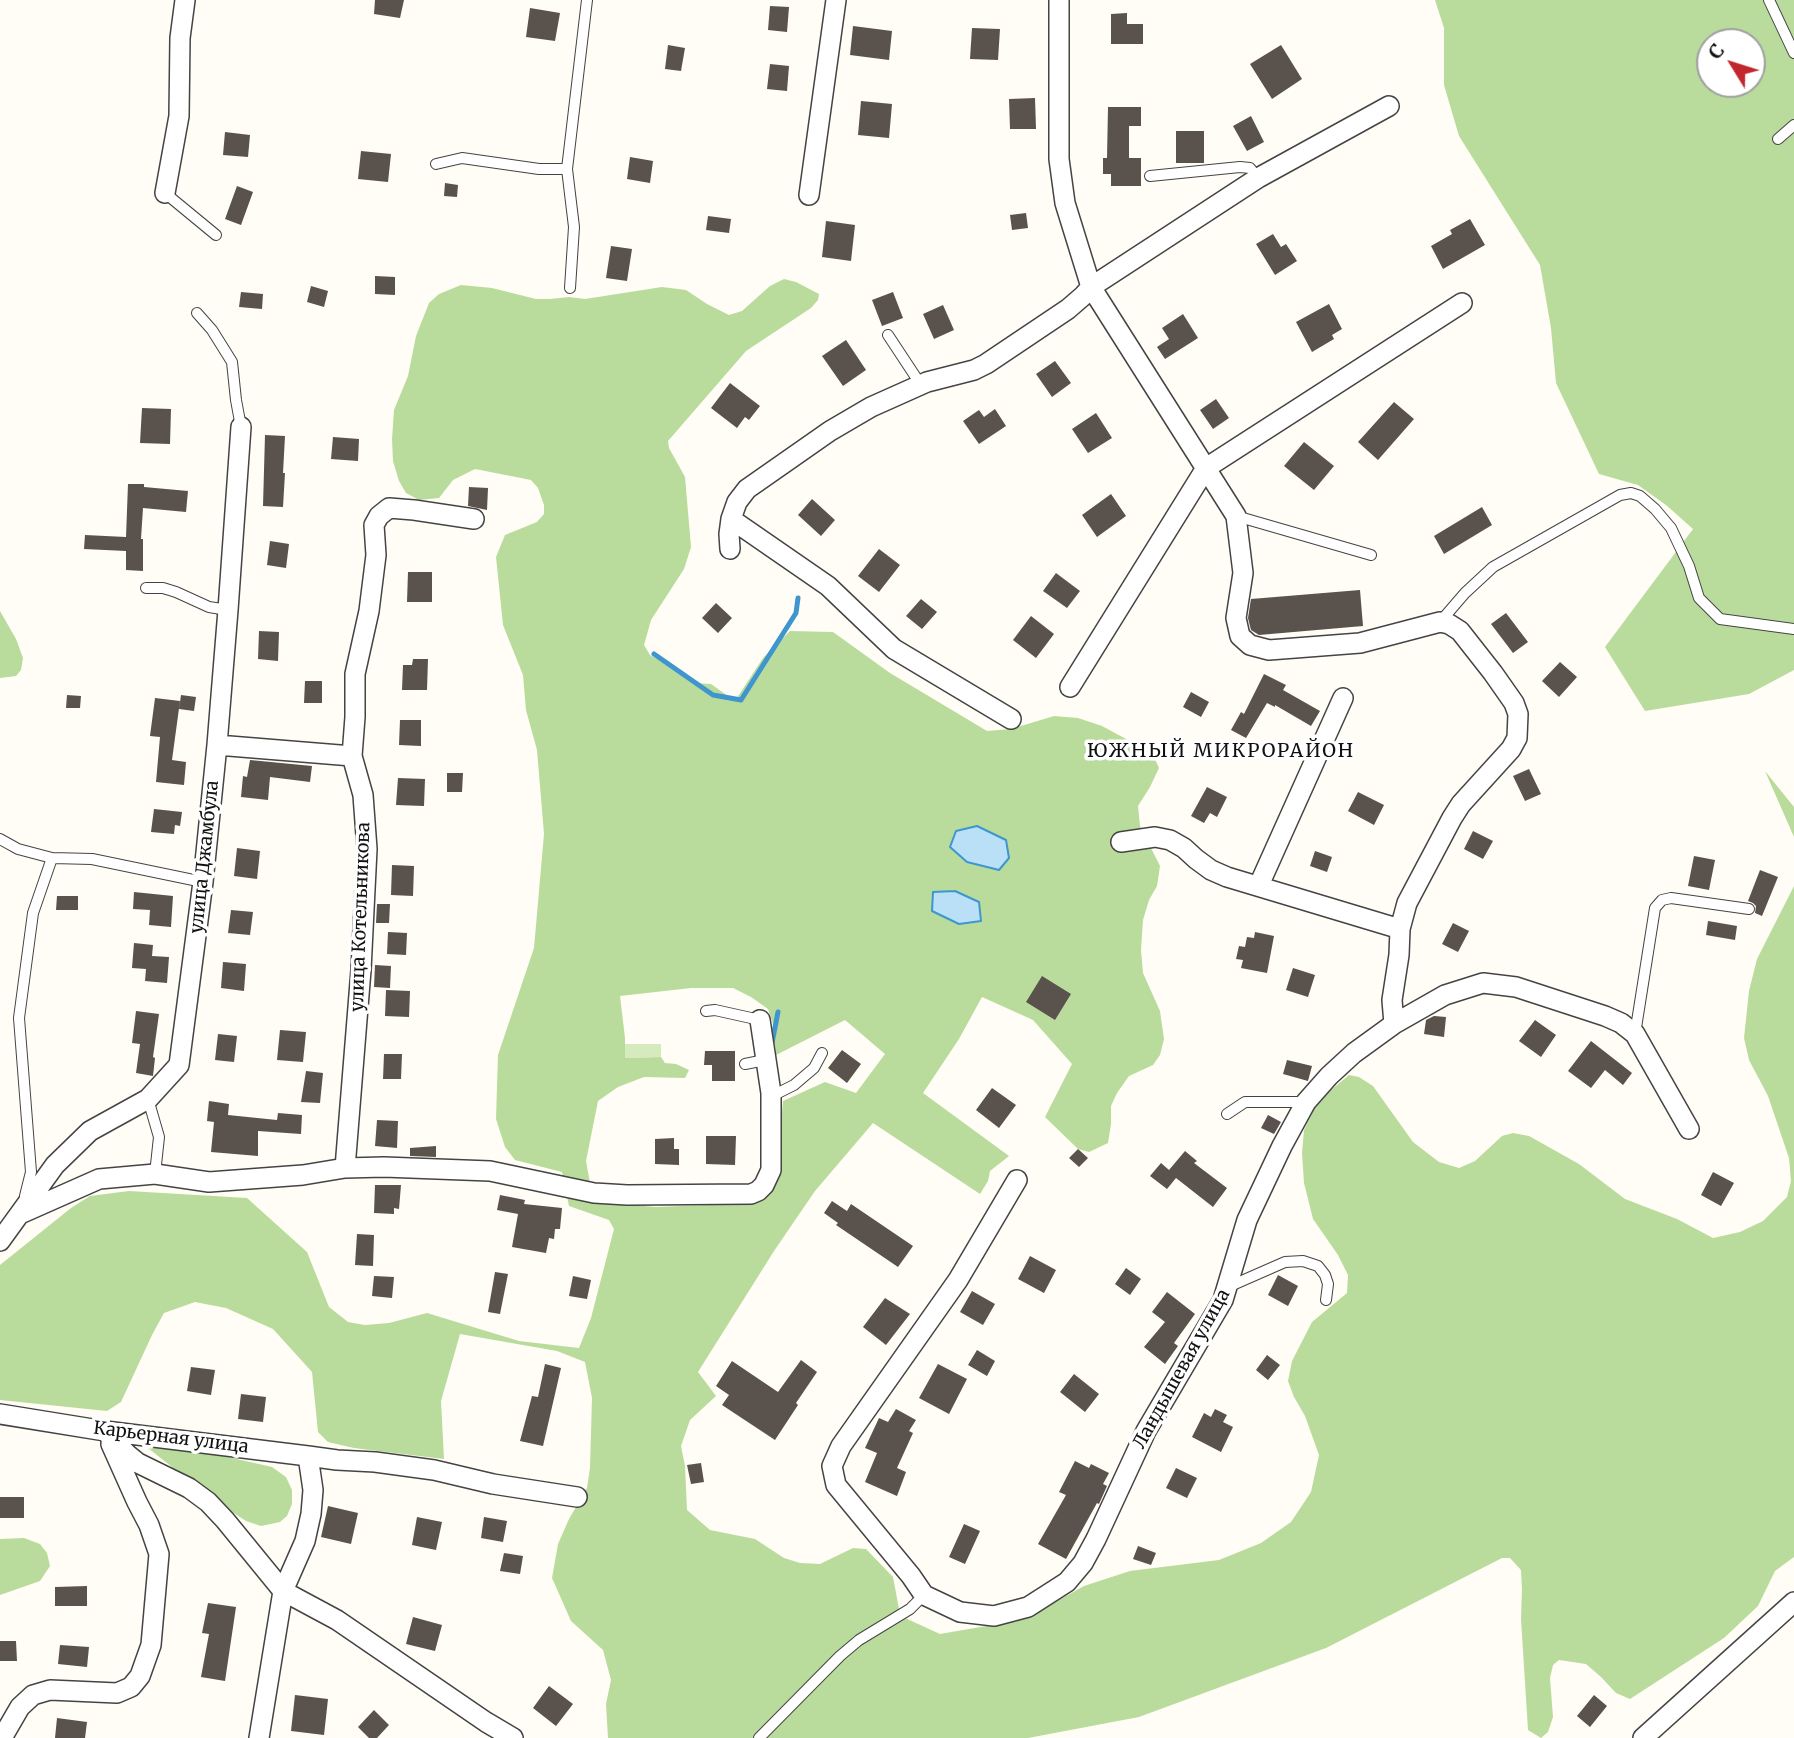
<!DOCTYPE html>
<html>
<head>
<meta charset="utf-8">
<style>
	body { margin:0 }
	#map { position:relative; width:1794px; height:1738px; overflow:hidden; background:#fffdf5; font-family:Merriweather,serif }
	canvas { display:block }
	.north { position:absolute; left:1696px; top:28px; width:70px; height:70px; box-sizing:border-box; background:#fff; border:2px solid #a0a0a0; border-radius:50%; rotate:308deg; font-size:19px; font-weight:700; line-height:28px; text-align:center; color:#111 }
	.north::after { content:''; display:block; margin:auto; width:24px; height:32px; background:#c4262e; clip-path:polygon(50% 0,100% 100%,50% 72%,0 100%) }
</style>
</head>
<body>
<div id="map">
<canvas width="1794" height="1738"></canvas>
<div class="north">С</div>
</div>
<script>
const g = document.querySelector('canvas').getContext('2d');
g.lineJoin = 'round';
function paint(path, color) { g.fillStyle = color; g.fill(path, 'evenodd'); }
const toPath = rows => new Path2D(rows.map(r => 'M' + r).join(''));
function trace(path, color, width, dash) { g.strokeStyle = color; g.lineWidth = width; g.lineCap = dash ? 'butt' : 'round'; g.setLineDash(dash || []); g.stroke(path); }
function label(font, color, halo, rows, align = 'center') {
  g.font = font + ' Merriweather,serif'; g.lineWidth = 7; g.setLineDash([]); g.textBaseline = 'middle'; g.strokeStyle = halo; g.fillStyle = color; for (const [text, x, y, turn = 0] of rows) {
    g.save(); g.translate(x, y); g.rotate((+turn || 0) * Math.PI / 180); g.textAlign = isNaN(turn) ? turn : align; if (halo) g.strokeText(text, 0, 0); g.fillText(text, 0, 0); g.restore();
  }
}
paint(toPath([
	[625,1044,661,1044,661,1057,625,1058]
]), '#d5ebbd');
paint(toPath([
	[1435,0,1794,0,1794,670,1749,694,1645,711,1605,647,1693,529,1666,505,1638,485,1599,474,1556,383,1551,328,1540,265,1459,136,1444,85,1444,28],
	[1710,42,1752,42,1752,84,1710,84],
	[784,279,796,282,819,294,818,300,811,308,746,351,668,441,669,448,685,477,691,547,684,569,651,620,644,645,650,655,673,668,695,683,711,684,735,701,763,658,790,631,833,632,890,673,987,731,1011,729,1054,716,1078,718,1102,726,1152,753,1159,768,1150,787,1138,806,1140,826,1160,866,1157,886,1149,900,1143,920,1141,950,1143,973,1160,1011,1164,1039,1160,1055,1153,1065,1129,1076,1117,1093,1111,1106,1111,1124,1108,1143,1089,1152,1078,1149,1045,1117,1072,1064,1033,1020,982,997,959,1039,923,1093,1009,1156,990,1171,988,1181,980,1194,873,1123,815,1191,774,1251,698,1372,716,1396,690,1420,681,1446,685,1466,687,1510,710,1530,755,1539,784,1558,800,1563,820,1564,853,1548,866,1549,893,1577,899,1609,905,1618,940,1634,1015,1621,1059,1600,1084,1586,1130,1571,1219,1560,1261,1543,1291,1522,1311,1492,1319,1455,1305,1416,1294,1397,1288,1381,1292,1361,1312,1322,1347,1293,1348,1275,1338,1255,1313,1219,1304,1183,1302,1153,1304,1130,1318,1101,1349,1075,1359,1077,1373,1086,1413,1142,1439,1162,1459,1168,1475,1161,1502,1136,1513,1133,1529,1136,1579,1164,1625,1199,1677,1219,1713,1238,1740,1232,1763,1221,1787,1197,1791,1181,1789,1158,1768,1096,1749,1060,1744,1038,1749,991,1757,959,1794,886,1794,1557,1775,1571,1758,1606,1724,1638,1630,1699,1616,1693,1601,1677,1586,1664,1559,1660,1553,1665,1550,1678,1553,1717,1548,1732,1541,1738,1528,1730,1521,1619,1522,1589,1521,1570,1510,1558,1502,1558,1326,1648,1139,1717,1028,1738,608,1738,606,1704,611,1680,603,1650,571,1621,552,1578,558,1544,569,1519,587,1488,590,1468,592,1398,585,1362,557,1351,460,1334,441,1401,444,1459,354,1448,328,1442,318,1432,312,1372,273,1329,226,1308,195,1302,164,1313,152,1335,121,1402,107,1411,0,1400,0,1265,71,1208,90,1196,129,1191,247,1198,307,1252,329,1307,348,1322,365,1325,389,1323,427,1313,519,1341,579,1348,591,1318,614,1229,609,1220,569,1206,562,1172,515,1160,505,1147,496,1119,498,1055,534,948,544,834,537,750,526,710,523,675,503,625,496,557,505,535,537,522,544,514,544,505,538,488,531,480,475,469,453,480,439,498,419,500,406,493,399,481,393,461,392,439,394,410,408,376,416,336,429,303,439,294,461,285,492,288,536,299,550,299,569,297,585,299,662,287,686,290,707,304,729,315,742,311,770,286],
	[691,988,733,988,751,997,768,1009,773,1024,776,1055,845,1020,885,1054,856,1093,825,1082,783,1101,776,1179,735,1204,655,1207,602,1202,592,1194,586,1161,598,1101,618,1087,644,1077,685,1078,689,1070,676,1064,665,1063,661,1057,625,1058,625,1038,620,996],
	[0,611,16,639,23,658,21,670,16,676,0,678],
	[1765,771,1794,807,1794,837],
	[153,1440,272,1467,286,1477,292,1490,292,1504,287,1516,280,1522,261,1526,246,1521,211,1498,148,1448],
	[24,1538,40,1544,47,1553,50,1566,40,1581,0,1595,0,1539]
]), '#b9dc9c');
const water = toPath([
	[977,826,1006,840,1009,858,999,870,967,862,950,847,956,831,977,826],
	[955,891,979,902,981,921,959,924,932,911,933,892,955,891]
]);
paint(water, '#b9e0f7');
trace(water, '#3f96cf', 2);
trace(toPath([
	[654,654,713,695,741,700,796,613,798,598],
	[772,1043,778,1012]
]), '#3f96cf', 5);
paint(toPath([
	[375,0,404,0,400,18,374,14],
	[770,6,789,7,787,32,768,30],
	[530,8,560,13,555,41,526,37],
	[1127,13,1127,24,1143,24,1143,44,1111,44,1111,14],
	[853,26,892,31,889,60,850,55],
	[972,28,1000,29,998,60,970,59],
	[668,45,685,48,681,71,665,69],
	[1281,45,1302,79,1272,99,1250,64],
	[770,64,789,66,787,91,767,89],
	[1035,98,1036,129,1010,129,1009,99],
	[861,101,892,104,889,138,858,135],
	[1108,107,1141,107,1141,126,1129,126,1129,158,1141,158,1141,186,1111,186,1111,174,1103,174,1103,158,1107,158],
	[1251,116,1264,142,1247,151,1233,126],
	[1176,131,1204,131,1204,163,1176,163],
	[225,132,250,135,248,157,223,155],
	[361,151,391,154,388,182,358,179],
	[630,157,653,161,650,183,627,179],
	[445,183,458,185,457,197,444,196],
	[237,186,253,192,241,225,225,219],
	[1026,213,1028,228,1012,230,1010,215],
	[708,216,731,219,729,233,706,230],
	[1470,219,1485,245,1443,269,1431,246,1452,234,1450,230],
	[826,221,855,225,851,261,822,257],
	[1273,234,1281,247,1286,244,1297,261,1275,275,1256,244],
	[611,246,632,249,627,281,606,278],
	[375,276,395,277,395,295,375,294],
	[311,286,328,291,324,307,307,302],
	[241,292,263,294,262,309,239,307],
	[893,292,903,318,882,326,872,300],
	[1329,304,1342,329,1332,335,1334,339,1312,352,1296,322],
	[943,305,954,330,934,339,923,314],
	[1183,314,1198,338,1165,359,1157,347,1169,339,1162,328],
	[846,340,866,370,843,386,822,356],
	[1055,361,1071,383,1052,397,1036,374],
	[730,383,760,406,749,420,745,417,737,428,711,408],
	[1216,399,1229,418,1213,429,1200,410],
	[1394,402,1414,419,1378,460,1358,442],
	[142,408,171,409,170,444,140,443],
	[995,409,1006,426,979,444,963,421,979,410,984,417],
	[1096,413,1112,438,1088,453,1072,429],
	[265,435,285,436,283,473,285,473,283,507,263,506],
	[333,437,359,439,358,461,331,459],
	[1304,442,1334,466,1314,490,1284,466],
	[128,484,144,484,144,487,188,491,186,512,143,508,141,539,143,539,143,571,126,570,126,551,84,549,85,535,126,537],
	[469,487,488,488,487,510,468,506],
	[1111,494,1126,516,1097,537,1082,515],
	[812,499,835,520,821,536,798,515],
	[1482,507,1492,525,1444,554,1434,536],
	[270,541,289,544,286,568,267,565],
	[879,549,900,565,879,592,858,576],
	[408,572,432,572,432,602,407,602],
	[1056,573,1080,591,1067,608,1043,591],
	[1360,590,1363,626,1259,635,1251,630,1248,618,1251,599],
	[921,599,937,612,922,629,906,616],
	[716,603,732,618,718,633,702,618],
	[1506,613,1528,642,1513,653,1491,624],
	[1031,616,1054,634,1036,658,1013,640],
	[259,631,279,632,278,661,258,659],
	[413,659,428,659,427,690,402,690,403,665,412,665],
	[1560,662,1577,677,1559,697,1542,681],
	[1264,674,1286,685,1283,690,1320,711,1311,726,1275,705,1275,707,1267,703,1246,738,1231,730,1241,712,1244,714],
	[305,681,322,681,322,703,304,703],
	[1191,692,1209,702,1201,717,1183,707],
	[67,695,81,696,80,708,66,708],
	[181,695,196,697,194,711,179,709],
	[155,698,180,701,172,760,186,762,184,785,156,782,160,737,150,736],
	[400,720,421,720,421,746,399,745],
	[250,760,312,766,310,782,270,777,268,800,241,797,243,776,247,777],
	[1529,769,1541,794,1525,801,1513,776],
	[447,773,463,773,462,792,447,792],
	[398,778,425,779,424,806,396,805],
	[1207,787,1227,797,1217,817,1210,813,1204,823,1191,816],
	[1358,792,1384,805,1374,825,1348,811],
	[154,809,182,812,180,826,175,825,174,834,151,832],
	[1473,831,1493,841,1483,859,1464,849],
	[237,848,260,851,257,879,234,876],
	[1315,851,1332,857,1327,872,1310,866],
	[1694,856,1715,860,1709,890,1688,886],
	[392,865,414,866,413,896,391,895],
	[1760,870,1778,877,1762,916,1755,913,1756,906,1753,903,1748,901],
	[134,892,173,896,171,927,149,925,150,910,133,909],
	[57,896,78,896,78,910,56,910],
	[377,904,390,904,389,923,376,923],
	[231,910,253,912,250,935,228,933],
	[1708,921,1737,926,1735,940,1706,935],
	[1453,923,1469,931,1458,952,1442,944],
	[388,932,407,933,406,955,387,954],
	[1255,932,1274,936,1267,973,1241,968,1243,960,1236,959,1239,946,1245,947,1247,937,1254,938],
	[134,943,153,945,152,956,169,957,167,983,145,981,146,969,132,968],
	[223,962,246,964,244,991,221,988],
	[375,965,391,966,390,988,374,987],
	[1293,968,1315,975,1308,997,1286,990],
	[1042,976,1071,994,1055,1020,1026,1002],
	[386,990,410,991,409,1017,385,1016],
	[136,1011,159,1014,153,1057,155,1058,153,1076,136,1073,140,1044,132,1043],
	[1434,1016,1446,1017,1444,1037,1424,1034,1426,1020],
	[1535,1020,1556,1035,1541,1057,1519,1041],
	[280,1030,306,1032,303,1062,277,1060],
	[218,1034,237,1036,234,1062,215,1060],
	[1591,1041,1632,1073,1623,1085,1605,1070,1591,1088,1568,1071],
	[842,1050,861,1064,847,1083,828,1068],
	[705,1051,735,1051,735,1081,712,1081,712,1065,704,1065],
	[384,1054,402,1054,401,1079,383,1079],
	[1287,1060,1312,1066,1308,1081,1283,1074],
	[306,1071,323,1073,320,1103,301,1102],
	[992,1088,1016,1105,999,1128,976,1110],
	[209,1101,229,1104,228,1115,277,1120,278,1113,302,1115,301,1134,258,1131,258,1156,211,1152,214,1122,207,1121],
	[1268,1115,1281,1122,1274,1134,1261,1128],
	[377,1120,398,1121,397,1148,375,1146],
	[706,1136,736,1136,735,1165,706,1164],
	[674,1138,674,1149,679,1149,679,1165,655,1164,655,1139],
	[436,1146,436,1157,410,1156,410,1148],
	[1078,1149,1088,1158,1079,1167,1069,1158],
	[1185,1151,1197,1161,1194,1163,1227,1188,1213,1207,1176,1178,1167,1189,1150,1176,1161,1163,1169,1170],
	[1713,1172,1734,1183,1721,1206,1701,1195],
	[375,1185,401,1185,399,1209,394,1208,394,1214,374,1213],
	[500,1195,525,1200,524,1204,562,1208,560,1229,555,1229,554,1239,549,1238,546,1253,512,1247,518,1214,497,1210],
	[832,1201,847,1211,851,1204,913,1246,898,1267,836,1225,838,1223,824,1213],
	[357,1234,374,1235,373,1266,355,1265],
	[1030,1256,1056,1270,1044,1293,1018,1279],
	[1126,1268,1141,1279,1130,1295,1115,1284],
	[495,1272,508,1274,500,1314,488,1312],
	[1278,1275,1298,1286,1288,1306,1268,1295],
	[374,1276,394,1277,392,1298,372,1296],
	[573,1276,591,1280,587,1299,569,1296],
	[972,1291,995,1304,983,1325,960,1312],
	[1167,1292,1195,1314,1174,1343,1178,1346,1165,1364,1144,1347,1165,1322,1152,1312],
	[885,1298,910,1314,886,1345,863,1327],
	[977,1350,995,1361,987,1376,968,1365],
	[1267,1355,1280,1365,1268,1380,1256,1370],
	[801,1360,817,1372,796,1403,798,1405,775,1440,722,1405,729,1395,716,1386,732,1361,778,1392],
	[545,1364,561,1368,543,1446,520,1441,532,1396,538,1397],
	[938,1364,967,1379,949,1414,919,1398],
	[191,1367,215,1370,211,1395,187,1391],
	[1074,1374,1099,1394,1085,1412,1060,1392],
	[241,1394,266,1397,263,1422,238,1419],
	[896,1409,916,1420,909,1431,913,1433,897,1468,906,1472,897,1496,865,1482,877,1453,865,1448,879,1418,888,1422],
	[1215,1409,1227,1415,1223,1422,1233,1427,1221,1452,1192,1437,1204,1413,1211,1417],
	[1075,1461,1089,1468,1091,1464,1109,1473,1103,1484,1107,1486,1099,1504,1097,1503,1066,1559,1038,1544,1066,1495,1059,1492],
	[701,1463,704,1482,691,1484,687,1465],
	[1176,1468,1197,1478,1187,1498,1166,1488],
	[0,1497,24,1497,24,1518,0,1518],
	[328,1506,358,1513,351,1544,321,1537],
	[417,1517,442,1522,436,1550,412,1545],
	[484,1517,507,1521,503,1542,481,1538],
	[964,1524,980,1531,965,1564,949,1557],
	[1138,1546,1156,1553,1151,1565,1133,1559],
	[504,1553,523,1556,520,1574,500,1571],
	[87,1586,87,1606,55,1606,55,1587],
	[208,1603,236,1607,225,1681,201,1677,209,1634,202,1633],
	[413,1617,442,1625,435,1651,406,1644],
	[0,1641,16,1641,17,1661,0,1661],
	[60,1645,89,1647,87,1667,58,1664],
	[549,1686,573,1704,556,1726,533,1708],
	[295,1695,328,1699,324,1735,291,1731],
	[1594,1695,1607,1706,1590,1727,1577,1716],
	[374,1710,389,1725,377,1738,369,1738,358,1727],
	[57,1718,87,1722,85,1738,55,1738]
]), '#5a524d');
const lane = toPath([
	[1769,0,1794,53],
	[1778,139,1794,125],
	[436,164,462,158,539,169,567,169,587,0],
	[567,169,574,227,570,288],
	[1150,176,1240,167,1250,168,1258,178],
	[165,193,216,235],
	[197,313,212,330,232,362,236,400,241,427],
	[888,335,921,385],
	[1236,516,1371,555],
	[146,588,163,588,176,592,209,607,228,610],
	[1440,622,1465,593,1493,567,1620,495,1631,493,1640,496,1655,509,1671,528,1689,566,1699,598,1720,619,1794,629],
	[0,839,18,849,52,858],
	[706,1011,715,1010,760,1020],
	[1635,1034,1655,908,1662,900,1671,898,1749,909],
	[745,1064,765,1060],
	[771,1093,778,1093,794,1085,814,1068,822,1053],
	[148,1099,159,1137,155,1174],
	[1227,1114,1245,1102,1306,1102],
	[25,1196,31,1172,19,1018,33,913,52,858,92,859,203,882],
	[1228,1287,1285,1262,1303,1261,1318,1266,1325,1275,1328,1284,1326,1300],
	[759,1738,840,1656,859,1640,910,1609,924,1595]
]);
const street = toPath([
	[1059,0,1059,159,1065,203,1091,287,1236,516,1243,573,1236,618,1240,636,1250,645,1269,650,1360,643,1440,622,1449,624,1460,631,1493,673,1514,703,1518,714,1517,738,1511,749,1461,804,1452,818,1407,903,1400,929,1399,955,1392,1000,1394,1024],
	[165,193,179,116,180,38,185,0],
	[809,195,836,0],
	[731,519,828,586,894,649,1011,719],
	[730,549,729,534,731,519,737,502,747,489,830,431,871,407,927,382,974,370,986,364,1068,309,1083,296,1091,287,1258,178,1389,106],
	[1070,687,1206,468,1462,303],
	[217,745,352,756],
	[1121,842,1155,837,1170,840,1184,848,1196,859,1211,870,1227,877,1400,929],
	[1259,885,1343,698],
	[345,1168,361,970,367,849,363,795,352,756,355,717,355,674,369,611,376,555,374,525,379,516,389,508,414,510,474,519],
	[1017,1180,958,1280,841,1446,832,1466,836,1485,911,1576,924,1595,960,1612,994,1616,1028,1607,1067,1582,1083,1563,1096,1539,1146,1431,1223,1300,1247,1220,1282,1146,1306,1102,1329,1076,1354,1053,1394,1024,1445,995,1483,983,1516,987,1605,1016,1621,1023,1635,1034,1689,1129],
	[20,1214,99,1179,155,1174,209,1182,303,1175,345,1168,384,1167,490,1171,594,1193,627,1195,751,1194,758,1191,764,1185,771,1170,771,1093,760,1020],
	[0,1241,55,1165,90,1131,148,1099,179,1065,203,882,217,745,228,610,241,427],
	[0,1414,105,1431,308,1456,313,1490,311,1514,305,1541,283,1591,259,1738],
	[105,1431,127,1454,138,1463,189,1488,208,1502,225,1520,283,1591,337,1620,486,1722,513,1738],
	[308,1456,337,1460,375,1462,434,1470,493,1484,577,1497],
	[2,1738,20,1707,33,1695,50,1690,117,1693,131,1687,140,1676,151,1645,159,1554,149,1525,137,1502,111,1444],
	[1643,1738,1794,1602]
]);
trace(lane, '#444', 12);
trace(street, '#444', 22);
trace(lane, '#fff', 10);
trace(street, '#fff', 19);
label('18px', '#111', '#fff', [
	["улица Джамбула",205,857,-84],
	["улица Котельникова",361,917,-88],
	["Ландышевая улица",1182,1369,-61],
	["Карьерная улица",171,1438,7]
]);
g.letterSpacing = '2px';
label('19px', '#111', '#fff', [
	["ЮЖНЫЙ МИКРОРАЙОН",1221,752]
]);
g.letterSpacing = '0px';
</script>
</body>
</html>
